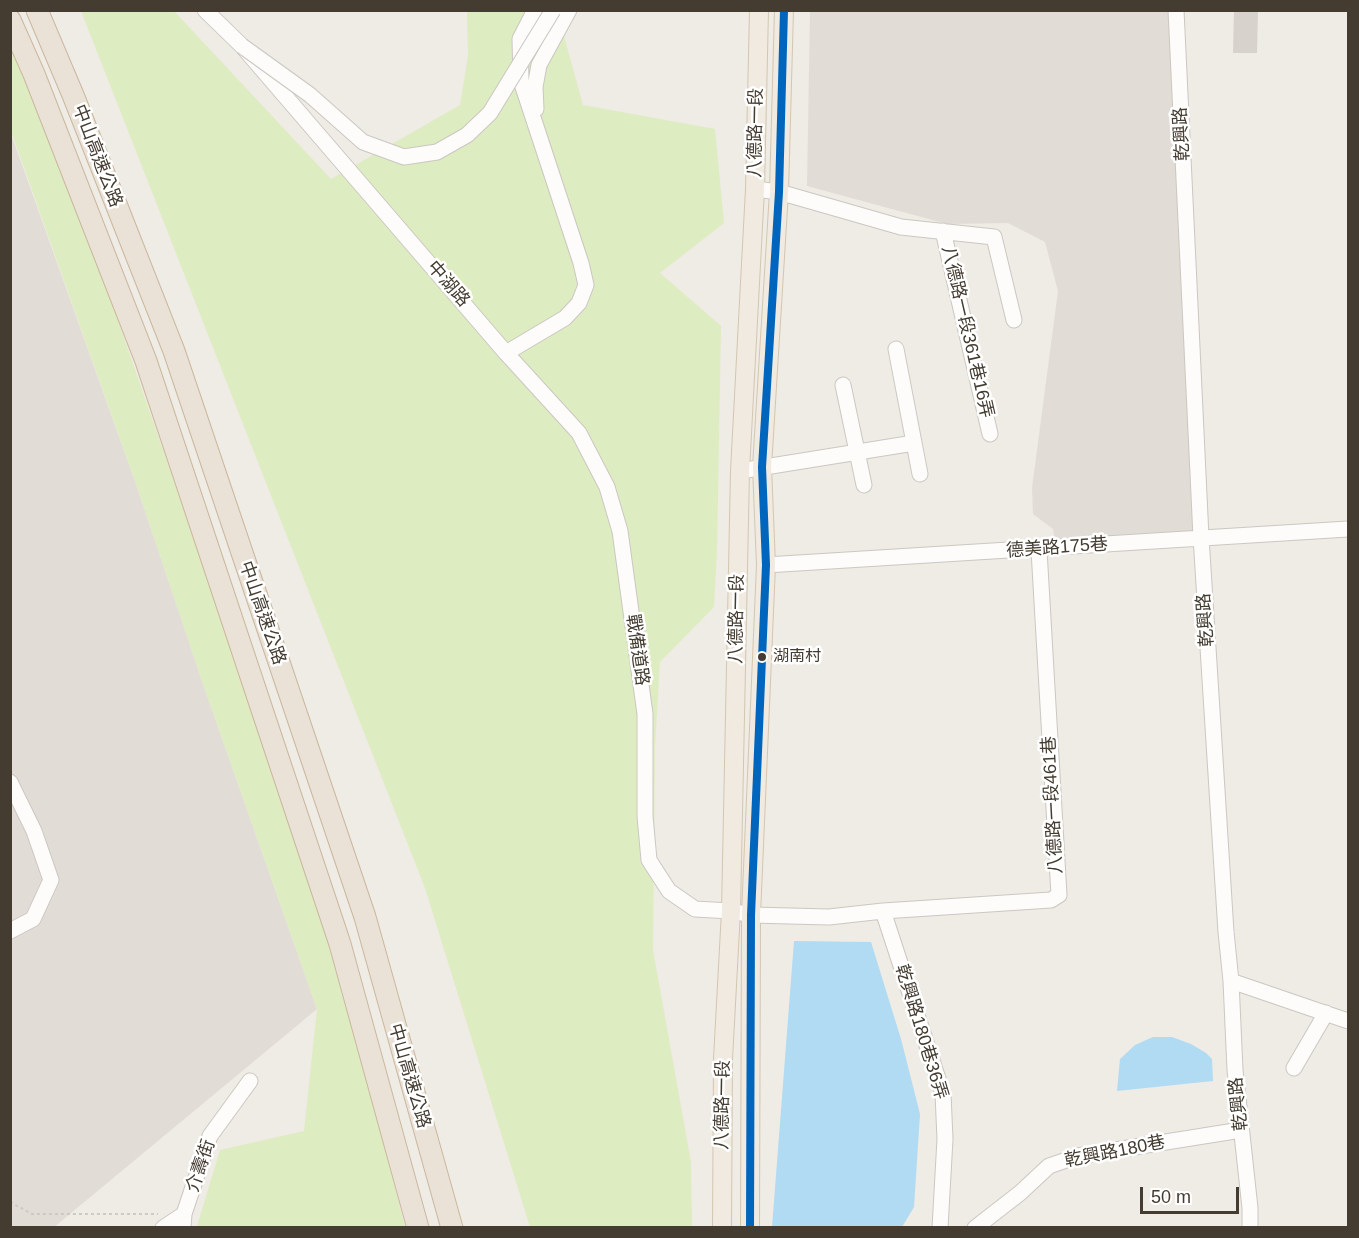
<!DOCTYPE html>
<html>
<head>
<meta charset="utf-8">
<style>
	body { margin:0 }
	#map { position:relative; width:1359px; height:1238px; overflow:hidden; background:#efebe5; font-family:Arial,sans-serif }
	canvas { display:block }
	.frame { position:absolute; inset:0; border:12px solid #443c31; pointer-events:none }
	.scale { position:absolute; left:1140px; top:1187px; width:99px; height:27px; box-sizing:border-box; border:3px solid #443c31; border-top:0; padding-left:8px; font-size:18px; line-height:21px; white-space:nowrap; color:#443c31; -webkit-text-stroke:4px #fff; paint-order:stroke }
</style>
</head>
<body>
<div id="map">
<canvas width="1359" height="1238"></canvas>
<div class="frame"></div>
<div class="scale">50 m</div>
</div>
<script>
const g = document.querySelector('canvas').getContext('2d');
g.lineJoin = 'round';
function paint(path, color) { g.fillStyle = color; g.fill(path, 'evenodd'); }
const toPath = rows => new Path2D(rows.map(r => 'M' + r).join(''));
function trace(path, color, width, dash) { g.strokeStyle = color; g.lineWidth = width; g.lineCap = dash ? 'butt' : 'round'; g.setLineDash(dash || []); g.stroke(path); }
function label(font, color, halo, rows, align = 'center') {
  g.font = font + ' Arial,"Noto Sans TC",sans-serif'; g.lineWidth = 5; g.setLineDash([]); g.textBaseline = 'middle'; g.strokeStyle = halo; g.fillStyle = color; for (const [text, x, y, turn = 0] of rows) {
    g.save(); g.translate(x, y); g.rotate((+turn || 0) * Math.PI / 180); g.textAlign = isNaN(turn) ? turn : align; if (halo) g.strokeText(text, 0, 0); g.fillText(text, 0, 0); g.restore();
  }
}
paint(toPath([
	[810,11,1169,11,1197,531,1055,541,1053,529,1033,514,1032,488,1058,291,1045,242,1008,223,947,224,807,186],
	[10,131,138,490,204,687,317,1009,53,1228,10,1227]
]), '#e2dcd6');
paint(toPath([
	[81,11,174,11,331,179,460,105,468,56,467,11,557,11,583,105,715,129,724,223,660,273,721,326,717,551,714,607,660,662,655,746,653,950,691,1162,692,1227,530,1227,425,888],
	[10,27,33,77,214,596,349,1007,405,1227,197,1226,220,1150,304,1131,317,1009,204,687,138,490,11,131]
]), '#deecc1');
paint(toPath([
	[794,941,871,942,901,1039,920,1114,914,1207,902,1227,772,1227],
	[1153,1037,1172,1037,1191,1044,1206,1053,1212,1059,1213,1081,1117,1091,1120,1059,1135,1045]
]), '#b0dbf2');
paint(toPath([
	[1234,10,1258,10,1257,53,1233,53]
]), '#d7d2cc');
const minor = toPath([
	[205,10,242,46,506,353,579,433,607,487,620,531,645,714,645,816,649,860,669,891,695,909,731,911,751,915,829,917,883,911,1051,900,1059,895,1039,550],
	[1176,10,1201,537,1226,932,1231,981,1235,1070,1250,1208,1250,1228],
	[536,109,535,87,539,65,569,10],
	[755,189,779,192,901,227,994,237,1014,320],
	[943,231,990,434],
	[896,349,920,474],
	[506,353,565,318,579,303,586,285,581,263,521,81,520,39,535,10],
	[843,385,864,485],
	[740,471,914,443],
	[766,565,1348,529],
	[10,782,34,831,51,880,33,919,10,931],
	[883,911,943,1094,945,1139,940,1228],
	[1231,981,1348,1021],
	[1294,1068,1326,1013],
	[163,1228,184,1214],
	[183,1228,184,1214,210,1136,250,1081],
	[975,1228,1020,1193,1049,1166,1078,1156,1241,1130]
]);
const major = toPath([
	[722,1228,723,1059,731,911,740,471,755,189,759,10],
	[750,1228,751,915,766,565,762,467,779,192,784,10]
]);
const highway = toPath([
	[37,10,73,95,174,351,365,917,452,1228],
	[10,20,34,74,146,361,340,944,418,1228]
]);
trace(minor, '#cbc7c1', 17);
trace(major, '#d3c6b0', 20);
trace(highway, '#cab79e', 23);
trace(toPath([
	[10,1202,32,1214,158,1214]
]), '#cdcac5', 2, [3, 3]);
trace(minor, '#fdfcfb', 15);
trace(major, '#f0eae1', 18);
trace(highway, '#ebe2d7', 21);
const minorBridge = toPath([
	[242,46,310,95,363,142,404,157,437,152,467,135,490,113,553,10]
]);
trace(minorBridge, '#cbc7c1', 17, []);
trace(minorBridge, '#fdfcfb', 15);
trace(toPath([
	[750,1228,751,915,766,565,762,467,779,192,784,10]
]), '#0065bd', 8);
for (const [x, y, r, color] of [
	[762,657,5,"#443c31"]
]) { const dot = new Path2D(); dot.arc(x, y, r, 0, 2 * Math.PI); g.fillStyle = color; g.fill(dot); trace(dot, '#fff', 2); }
label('16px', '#443c31', '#fff', [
	["湖南村",773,657]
], 'left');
label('18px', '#443c31', '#fff', [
	["八德路一段",756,133,-89],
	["乾興路",1182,134,-93],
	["中山高速公路",97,156,69],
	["中湖路",448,284,49],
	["八德路一段361巷16弄",967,332,77],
	["德美路175巷",1057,548,-4],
	["中山高速公路",262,613,71],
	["八德路一段",737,619,-89],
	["乾興路",1206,620,-94],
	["戰備道路",637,650,82],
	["八德路一段461巷",1053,805,-93],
	["乾興路180巷36弄",921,1032,73],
	["中山高速公路",409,1076,74],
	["乾興路",1239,1104,-96],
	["八德路一段",723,1105,-89],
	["乾興路180巷",1115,1152,-11],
	["介壽街",201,1166,-71]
]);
</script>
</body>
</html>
